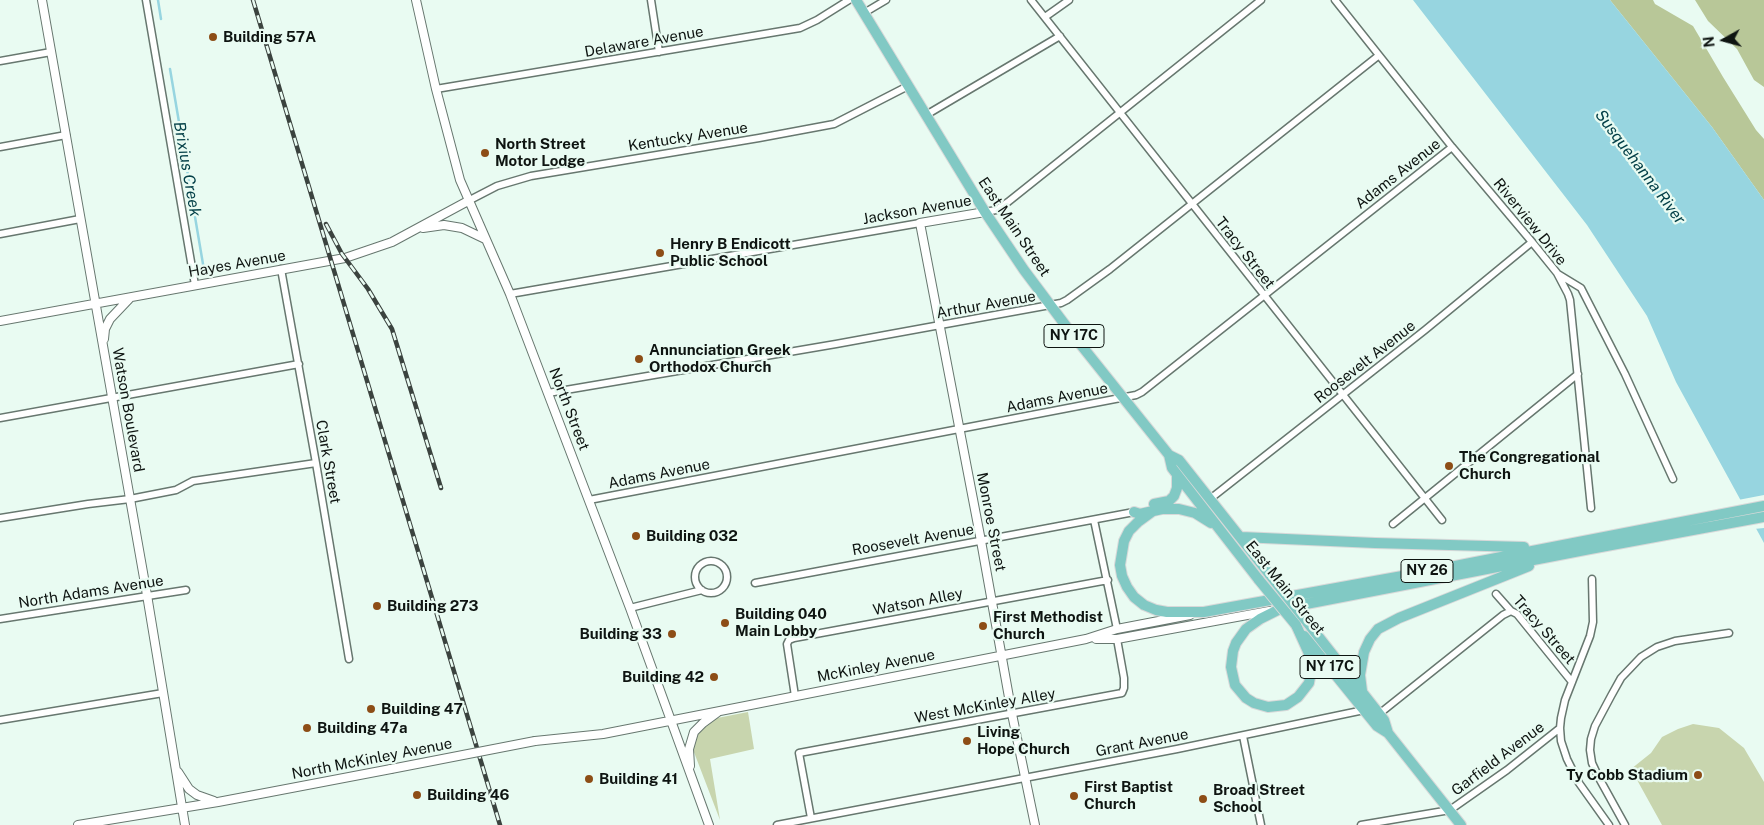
<!DOCTYPE html>
<html>
<head>
<meta charset="utf-8">
<style>
	body { margin:0 }
	#map { position:relative; width:1764px; height:825px; overflow:hidden; background:#e9fbf2; font-family:"Public Sans",sans-serif }
	canvas { display:block }
	.north { position:absolute; left:1699px; top:15px; width:50px; height:50px; -webkit-text-stroke:4px #e9fbf2; paint-order:stroke; rotate:263deg; font-size:14px; font-weight:700; line-height:20px; text-align:center; color:#0e1411 }
	.north::after { content:''; display:block; margin:auto; width:18px; height:22px; background:#0e1411; clip-path:polygon(50% 0,100% 100%,50% 72%,0 100%) }
</style>
</head>
<body>
<div id="map">
<canvas width="1764" height="825"></canvas>
<div class="north">N</div>
</div>
<script>
const g = document.querySelector('canvas').getContext('2d');
g.lineJoin = 'round';
function paint(path, color) { g.fillStyle = color; g.fill(path, 'evenodd'); }
const toPath = rows => new Path2D(rows.map(r => 'M' + r).join(''));
function trace(path, color, width, dash) { g.strokeStyle = color; g.lineWidth = width; g.lineCap = dash ? 'butt' : 'round'; g.setLineDash(dash || []); g.stroke(path); }
function label(font, color, halo, rows, align = 'center') {
  g.font = font + ' "Public Sans",sans-serif'; g.lineWidth = 4.5; g.setLineDash([]); g.textBaseline = 'middle'; g.strokeStyle = halo; g.fillStyle = color; for (const [text, x, y, turn = 0] of rows) {
    g.save(); g.translate(x, y); g.rotate((+turn || 0) * Math.PI / 180); g.textAlign = isNaN(turn) ? turn : align; if (halo) g.strokeText(text, 0, 0); g.fillText(text, 0, 0); g.restore();
  }
}
paint(toPath([
	[748,712,754,749,710,759,720,820,692,747,699,727,707,720],
	[1693,724,1719,728,1744,748,1764,782,1764,825,1662,825,1631,769,1651,753,1662,737,1678,729]
]), '#c8d5ae');
paint(toPath([
	[1610,0,1653,0,1655,4,1693,26,1723,77,1756,130,1764,139,1764,200,1712,127],
	[1695,0,1764,0,1764,87,1754,80,1737,49,1708,21]
]), '#b8c798');
paint(toPath([
	[1413,0,1610,0,1712,127,1764,200,1764,543,1676,382,1647,316,1587,225]
]), '#97d5e0');
paint(toPath([
	[1764,495,1764,528,1754,529,1738,500]
]), '#e9fbf2');
trace(toPath([
	[158,0,161,19],
	[170,69,204,270]
]), '#97d5e0', 2.5);
const minor = toPath([
	[146,0,195,285],
	[651,0,659,52],
	[1031,0,1442,520],
	[1335,0,1452,147,1532,242,1557,273,1568,294,1570,300,1591,508],
	[864,13,886,0],
	[1045,17,1069,0],
	[0,61,51,52],
	[436,89,800,28,817,20,849,0],
	[926,115,1060,36],
	[0,147,66,135],
	[468,201,497,186,531,176,759,138,834,124,908,86],
	[985,212,996,210,1008,202,1261,0],
	[0,234,80,219],
	[281,269,316,463,349,659],
	[1558,274,1581,288,1625,374,1673,479],
	[510,294,920,223],
	[548,393,836,344,1061,303,1067,300,1110,269,1378,56],
	[0,418,299,364],
	[1210,499,1425,330,1532,242],
	[589,500,1136,395,1142,392,1452,147],
	[0,518,88,504,130,499,176,490,193,481,316,463],
	[1094,520,1117,629],
	[1393,524,1578,374],
	'695 577a16 16 0 1 1 32 0a16 16 0 1 1-32 0Z',
	[1592,579,1593,622,1590,636,1565,700,1561,718,1560,728,1561,741,1567,759,1579,783,1609,825],
	[755,583,1134,512],
	[1496,594,1511,611,1517,614,1572,682],
	[630,608,702,590],
	[0,619,186,590],
	[795,696,787,644,789,640,794,638,1108,580],
	[1379,714,1503,615,1511,611],
	[0,720,163,693],
	[1243,736,1261,825],
	[811,818,799,753,1122,693,1124,688,1124,678,1117,639],
	[777,825,1177,749,1364,710],
	[1361,825,1450,810,1507,770,1560,728],
	[1625,825,1599,778,1592,763,1590,750,1591,739,1595,726,1611,696,1621,678,1641,657,1657,647,1675,641,1729,633]
]);
const tertiary = toPath([
	[42,0,147,595,185,825],
	[416,0,436,89,460,180,510,294,630,608,709,825],
	[985,212,920,223,981,541,1012,714,1035,825],
	[423,228,444,225,462,228,485,239],
	[0,321,345,258,392,242,468,201],
	[104,339,105,329,110,319,129,299],
	[1096,639,1117,639,1269,611],
	[535,741,603,734,1086,639,1117,629,1190,615],
	[690,766,689,749,694,732,703,723,718,712],
	[178,772,189,789,197,795,214,801],
	[78,825,218,802,391,769]
]);
const primary = toPath([
	[856,0,985,212,1024,270,1069,330,1169,455,1172,468,1259,580],
	[1169,455,1179,460,1270,575],
	[1154,504,1169,501,1174,496,1177,488,1177,475],
	[1153,511,1138,522,1129,531,1124,541,1120,565,1122,576,1127,587,1134,597,1144,605,1156,610,1167,612,1204,612,1419,573,1764,506],
	[1134,512,1140,514,1162,509,1179,509,1195,513,1211,523],
	[1241,537,1375,543,1524,547],
	[1307,622,1384,720,1388,733,1461,825],
	[1296,625,1311,658,1312,666,1309,683,1298,697,1286,705,1268,707,1254,703,1246,698,1235,685,1231,667,1233,651,1236,643,1246,629,1260,619,1280,609,1590,549,1764,517],
	[1304,636,1377,726,1388,733],
	[1362,691,1360,675,1364,652,1370,639,1378,629,1399,618,1529,566]
]);
trace(minor, '#67776f', 9);
trace(tertiary, '#67776f', 10);
trace(primary, '#d8d9d9', 12);
trace(minor, '#fff', 6);
trace(tertiary, '#fff', 8);
trace(primary, '#81c9c4', 10);
const rail = toPath([
	[253,0,500,825],
	[326,224,342,254,368,289,392,329,441,488]
]);
trace(rail, '#3b433f', 4.5);
trace(rail, '#e9fbf2', 2.5, [8]);
const tertiaryBridge = toPath([
	[391,769,535,741]
]);
const primaryBridge = toPath([
	[1270,575,1307,622],
	[1259,580,1296,625]
]);
trace(tertiaryBridge, '#67776f', 10, []);
trace(primaryBridge, '#d8d9d9', 12, []);
trace(tertiaryBridge, '#fff', 8);
trace(primaryBridge, '#81c9c4', 10);
for (const [x, y, r, color] of [
	[213,37,5,"#8d4d16"],
	[485,153,5,"#8d4d16"],
	[660,253,5,"#8d4d16"],
	[639,359,5,"#8d4d16"],
	[1449,466,5,"#8d4d16"],
	[636,536,5,"#8d4d16"],
	[377,606,5,"#8d4d16"],
	[725,623,5,"#8d4d16"],
	[983,626,5,"#8d4d16"],
	[672,634,5,"#8d4d16"],
	[714,677,5,"#8d4d16"],
	[371,709,5,"#8d4d16"],
	[307,728,5,"#8d4d16"],
	[967,741,5,"#8d4d16"],
	[1698,775,5,"#8d4d16"],
	[589,779,5,"#8d4d16"],
	[417,795,5,"#8d4d16"],
	[1074,796,5,"#8d4d16"],
	[1203,799,5,"#8d4d16"]
]) { const dot = new Path2D(); dot.arc(x, y, r, 0, 2 * Math.PI); g.fillStyle = color; g.fill(dot); trace(dot, '#e9fbf2', 2); }
for (const [x, y, w] of [
	[1074,336,60],
	[1427,571,52],
	[1330,667,60]
]) { const box = new Path2D(); box.roundRect(x - w / 2, y - 11.5, w, 23, 4); g.fillStyle = '#e9fbf2'; g.fill(box); trace(box, '#0e1411', 1); }
label('bold 14px', '#0e1411', null, [
	["NY 17C",1074,336],
	["NY 26",1427,571],
	["NY 17C",1330,667]
]);
label('bold 15px', '#0e1411', '#e9fbf2', [
	["Building 57A",223,37],
	["North Street",495,144],
	["Motor Lodge",495,161],
	["Henry B Endicott",670,244],
	["Public School",670,261],
	["Annunciation Greek",649,350],
	["Orthodox Church",649,367],
	["The Congregational",1459,457],
	["Church",1459,474],
	["Building 032",646,536],
	["Building 273",387,606],
	["Building 040",735,614],
	["Main Lobby",735,631],
	["First Methodist",993,617],
	["Church",993,634],
	["Building 33",662,634,"right"],
	["Building 42",704,677,"right"],
	["Building 47",381,709],
	["Building 47a",317,728],
	["Living",977,732],
	["Hope Church",977,749],
	["Ty Cobb Stadium",1688,775,"right"],
	["Building 41",599,779],
	["First Baptist",1084,787],
	["Church",1084,804],
	["Broad Street",1213,790],
	["School",1213,807],
	["Building 46",427,795]
], 'left');
label('15px', '#0e1411', '#e9fbf2', [
	["Delaware Avenue",644,42,-10],
	["Kentucky Avenue",688,137,-9],
	["Adams Avenue",1398,174,-38],
	["Jackson Avenue",917,210,-10],
	["Riverview Drive",1530,222,51],
	["East Main Street",1014,227,56],
	["Tracy Street",1245,253,52],
	["Hayes Avenue",237,264,-10],
	["Arthur Avenue",986,305,-10],
	["Roosevelt Avenue",1365,362,-38],
	["Adams Avenue",1057,398,-11],
	["North Street",569,409,69],
	["Watson Boulevard",128,410,80],
	["Clark Street",328,462,80],
	["Adams Avenue",659,474,-11],
	["Monroe Street",991,522,79],
	["Roosevelt Avenue",913,540,-10],
	["East Main Street",1285,588,51],
	["North Adams Avenue",91,592,-9],
	["Watson Alley",918,602,-11],
	["Tracy Street",1544,630,49],
	["McKinley Avenue",876,666,-11],
	["West McKinley Alley",985,706,-10],
	["Grant Avenue",1142,743,-11],
	["North McKinley Avenue",372,759,-11],
	["Garfield Avenue",1498,759,-37]
]);
label('italic 16px', '#044048', '#e9fbf2', [
	["Susquehanna River",1640,167,53],
	["Brixius Creek",187,169,80]
]);
</script>
</body>
</html>
